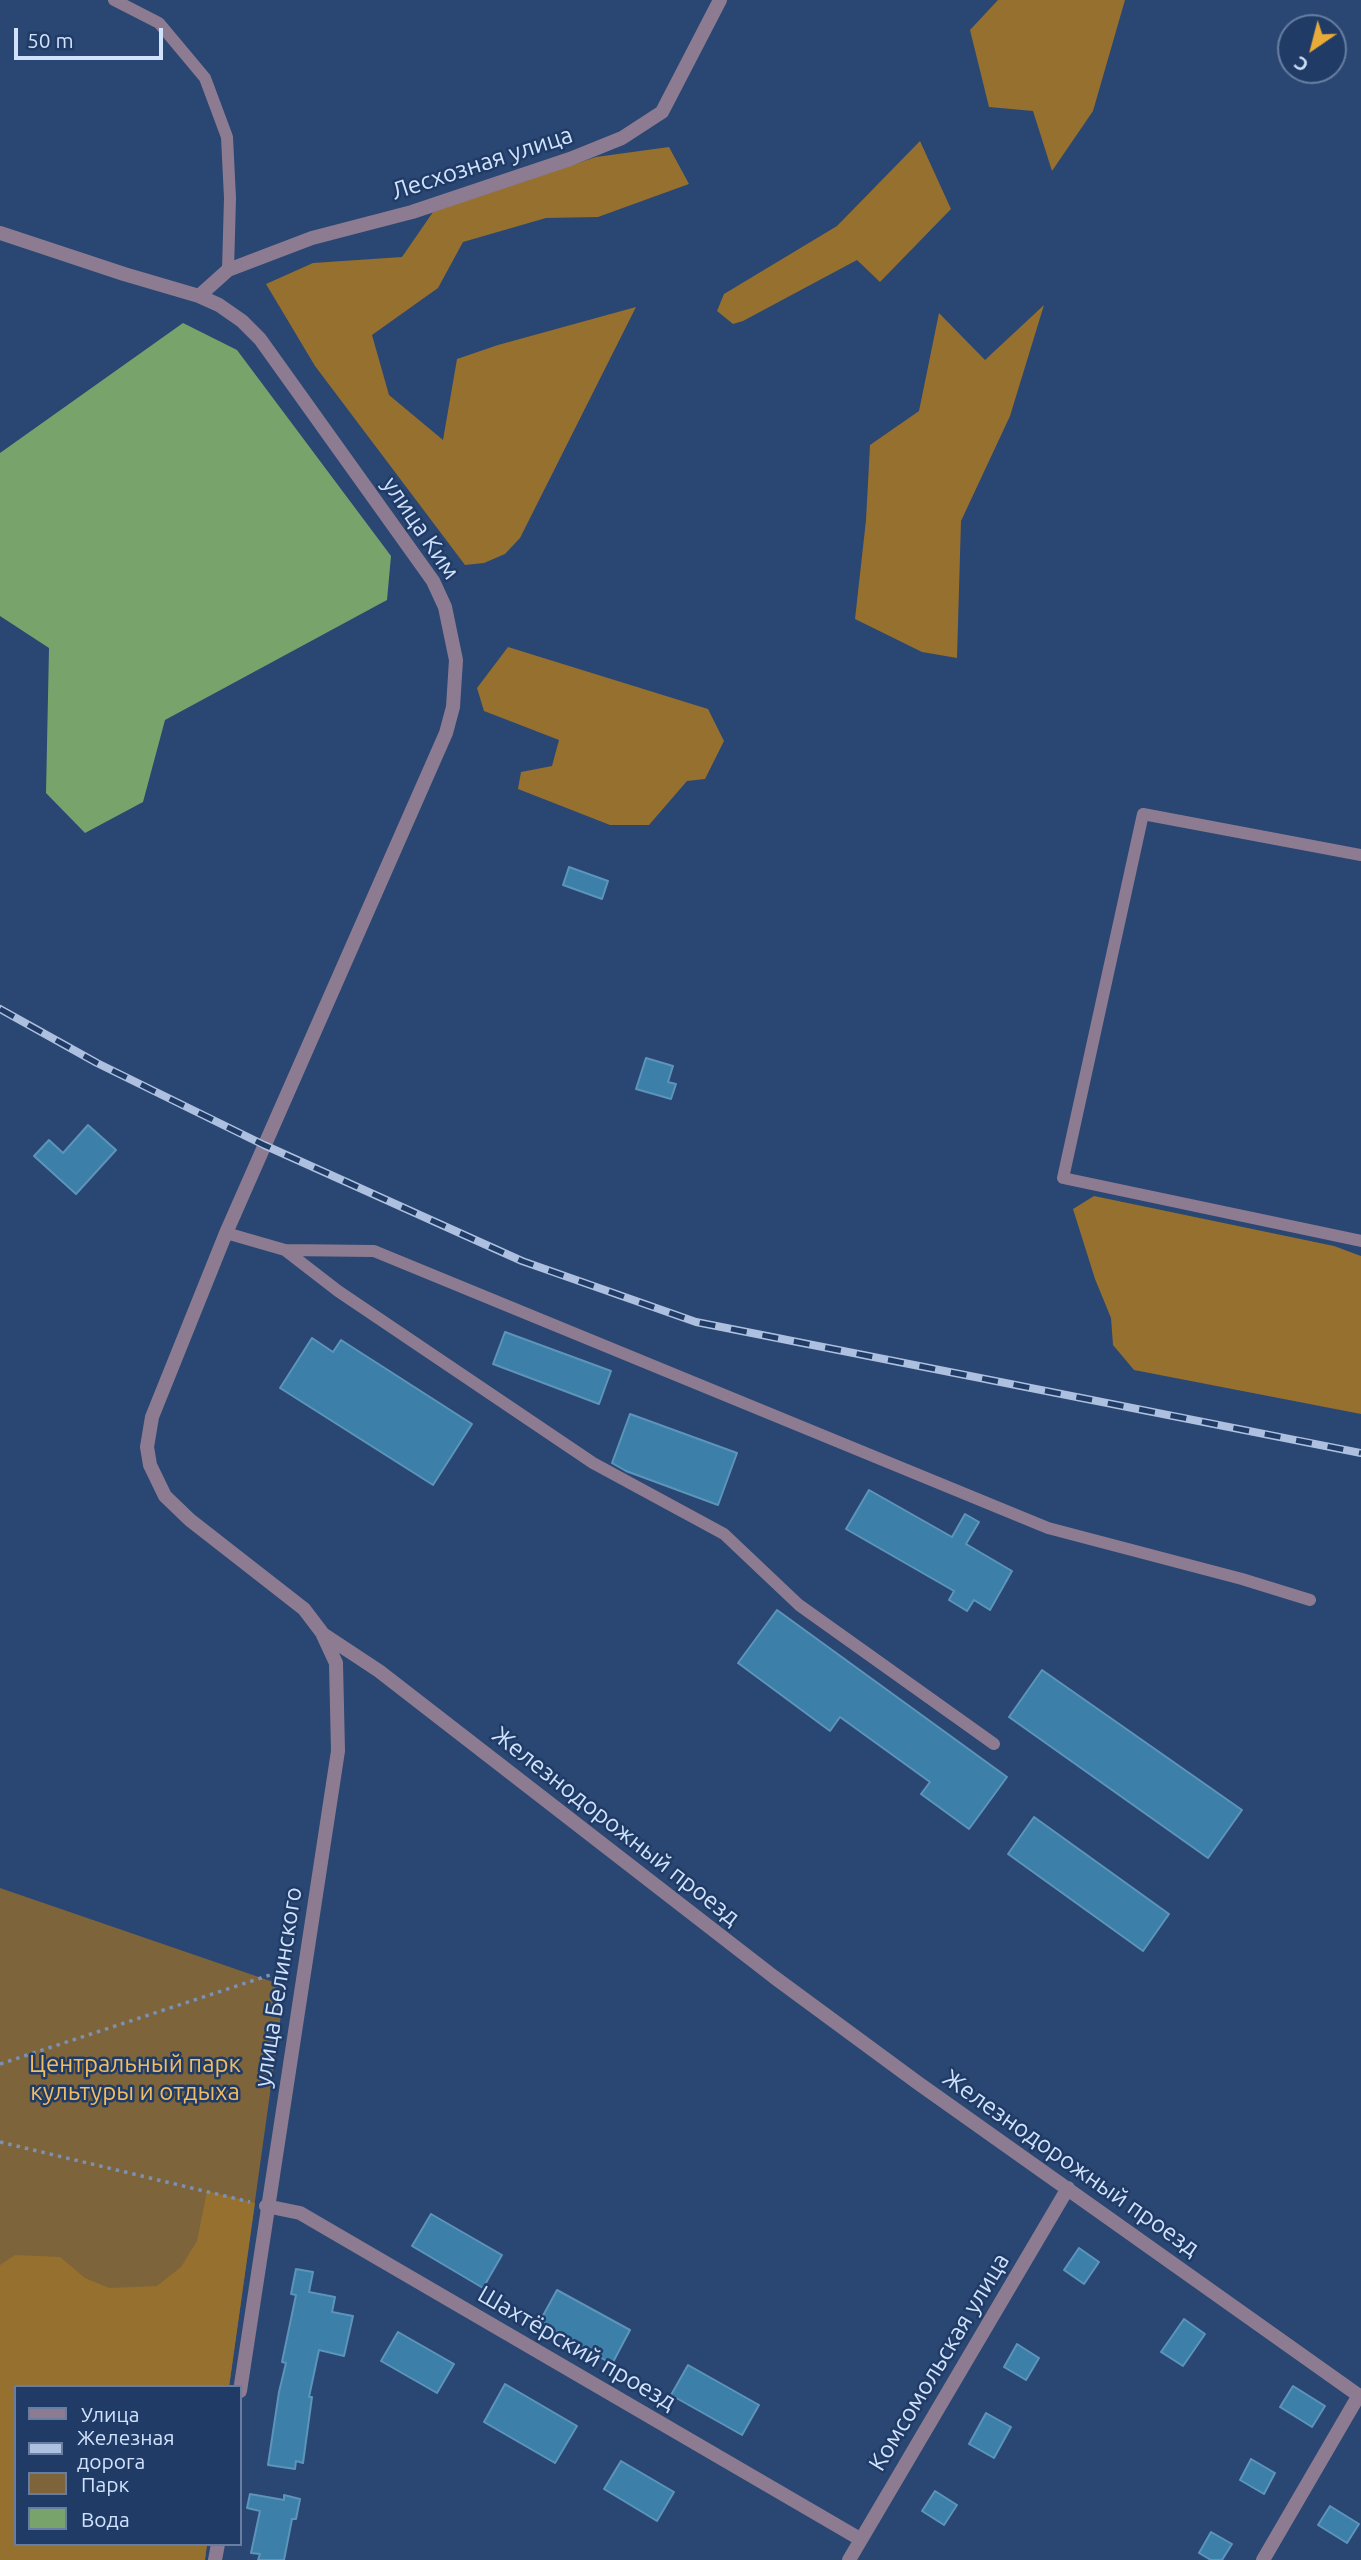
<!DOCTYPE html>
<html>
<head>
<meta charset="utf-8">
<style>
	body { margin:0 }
	#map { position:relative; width:1361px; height:2560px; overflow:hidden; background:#2a4672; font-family:Ubuntu,sans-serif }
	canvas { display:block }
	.legend { position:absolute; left:14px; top:2385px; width:228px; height:161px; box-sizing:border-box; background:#203c66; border:2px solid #677ea2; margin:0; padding:9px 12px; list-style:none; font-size:21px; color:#d1e2fd }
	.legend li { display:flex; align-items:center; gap:14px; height:35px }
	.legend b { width:35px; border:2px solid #677ea2 }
	.north { position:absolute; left:1277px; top:14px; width:70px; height:70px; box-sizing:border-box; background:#203c66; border:2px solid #677ea2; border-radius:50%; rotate:215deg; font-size:19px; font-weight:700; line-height:28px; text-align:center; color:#d1e2fd }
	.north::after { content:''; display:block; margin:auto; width:24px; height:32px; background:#e9ab38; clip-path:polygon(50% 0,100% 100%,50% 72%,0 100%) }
	.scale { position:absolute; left:14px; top:28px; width:149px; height:32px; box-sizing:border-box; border:4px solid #d1e2fd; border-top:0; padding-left:9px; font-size:21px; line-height:24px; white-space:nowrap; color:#d1e2fd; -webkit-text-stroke:5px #203c66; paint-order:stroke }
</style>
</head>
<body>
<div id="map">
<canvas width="1361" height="2560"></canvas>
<ul class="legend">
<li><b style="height:9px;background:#8d7c91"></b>Улица</li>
<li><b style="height:9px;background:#adc0df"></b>Железная дорога</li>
<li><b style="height:19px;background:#7e643a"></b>Парк</li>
<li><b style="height:19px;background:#78a46b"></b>Вода</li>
</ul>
<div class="north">С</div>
<div class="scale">50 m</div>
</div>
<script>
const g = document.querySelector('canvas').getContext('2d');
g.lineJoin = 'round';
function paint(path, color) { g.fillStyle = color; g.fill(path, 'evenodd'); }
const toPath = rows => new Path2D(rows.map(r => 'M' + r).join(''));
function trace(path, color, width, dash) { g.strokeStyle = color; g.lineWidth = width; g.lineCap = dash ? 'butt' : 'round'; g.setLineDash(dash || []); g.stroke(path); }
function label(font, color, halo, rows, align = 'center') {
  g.font = font + ' Ubuntu,sans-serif'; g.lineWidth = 5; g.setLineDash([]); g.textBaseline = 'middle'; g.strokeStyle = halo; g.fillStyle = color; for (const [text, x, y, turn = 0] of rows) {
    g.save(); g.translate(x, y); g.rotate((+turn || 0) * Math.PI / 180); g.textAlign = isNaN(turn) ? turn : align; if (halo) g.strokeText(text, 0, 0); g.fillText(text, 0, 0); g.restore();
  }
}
paint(toPath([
	[0,1888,285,1986,229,2387,16,2387,16,2544,207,2544,205,2560,0,2560]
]), '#7e643a');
paint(toPath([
	[998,0,1125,0,1093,111,1052,171,1033,111,989,107,970,30],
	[920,141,951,209,880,282,857,260,743,321,733,324,717,311,724,294,837,226],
	[669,147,689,184,598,217,546,218,463,242,438,288,372,335,389,395,443,440,457,359,498,345,636,307,520,538,505,554,484,563,465,565,315,366,266,284,313,263,402,257,433,212,596,157],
	[1044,305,1010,416,961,521,957,658,922,652,855,619,866,520,870,445,919,411,939,313,985,360],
	[508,647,708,709,724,741,705,779,687,781,649,825,610,825,518,789,521,772,552,766,559,740,484,711,477,688],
	[1094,1196,1334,1246,1361,1256,1361,1414,1134,1370,1113,1345,1111,1318,1095,1279,1073,1209],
	[207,2191,255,2203,229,2387,16,2387,16,2544,207,2544,205,2560,0,2560,0,2265,15,2255,60,2257,85,2278,109,2288,157,2286,181,2267,197,2241]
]), '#95702f');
paint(toPath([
	[183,323,237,350,391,556,387,600,165,720,143,802,85,833,46,793,49,648,0,616,0,453]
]), '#78a46b');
const building = toPath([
	[569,867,608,881,602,899,563,885,569,867],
	[646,1058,673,1066,668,1082,676,1084,671,1099,636,1089,646,1058],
	[88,1125,116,1150,76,1194,34,1156,49,1140,63,1153,88,1125],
	[505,1332,611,1371,599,1404,493,1364,505,1332],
	[312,1338,333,1352,341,1340,472,1424,433,1485,280,1388,312,1338],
	[630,1414,737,1453,718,1505,626,1471,612,1463,630,1414],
	[869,1490,952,1537,965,1514,979,1522,966,1544,1012,1571,990,1610,974,1600,967,1611,949,1600,954,1591,846,1529,869,1490],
	[777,1610,1007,1777,969,1829,921,1794,930,1782,840,1717,830,1731,738,1663,777,1610],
	[1042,1670,1242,1810,1208,1858,1009,1717,1042,1670],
	[1034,1817,1169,1914,1143,1951,1008,1854,1034,1817],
	[431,2214,502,2255,483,2288,412,2246,431,2214],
	[1079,2248,1099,2262,1084,2284,1064,2270,1079,2248],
	[296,2269,313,2272,309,2292,335,2297,332,2312,353,2316,344,2356,319,2350,309,2397,312,2397,303,2463,296,2461,295,2469,268,2465,279,2392,286,2363,282,2362,296,2295,291,2294,296,2269],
	[557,2290,630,2330,612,2364,539,2323,557,2290],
	[1184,2319,1205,2334,1183,2366,1161,2352,1184,2319],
	[398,2332,454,2364,437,2393,381,2361,398,2332],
	[1017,2344,1039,2358,1026,2380,1004,2367,1017,2344],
	[688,2365,759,2405,742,2435,671,2395,688,2365],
	[505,2384,577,2426,555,2463,484,2422,505,2384],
	[1293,2386,1325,2406,1312,2427,1280,2407,1293,2386],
	[986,2413,1011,2427,994,2458,969,2444,986,2413],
	[1251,2459,1275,2473,1264,2494,1240,2480,1251,2459],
	[621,2461,674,2492,657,2521,604,2489,621,2461],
	[935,2491,957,2505,944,2525,922,2511,935,2491],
	[250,2494,284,2500,284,2495,300,2499,296,2519,292,2519,284,2560,258,2560,260,2554,251,2553,260,2511,247,2508,250,2494],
	[1330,2506,1359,2524,1347,2543,1318,2525,1330,2506],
	[1211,2532,1232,2544,1222,2560,1211,2560,1199,2553,1211,2532]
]);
paint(building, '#3c7fa9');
trace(building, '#5c94ba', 2);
trace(toPath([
	[0,2064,270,1975,286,1975],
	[0,2142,250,2202]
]), '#7a91b5', 3.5, [3.5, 5]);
trace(toPath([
	[114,0,159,23,205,78,227,137,230,198,228,270],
	[1361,855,1143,814,1063,1178,1361,1241],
	[226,1233,285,1250,374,1251,1048,1528,1242,1579,1310,1600],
	[285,1250,338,1291,593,1463,724,1534,799,1605,994,1744]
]), '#8d7c91', 12);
trace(toPath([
	[0,233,124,274,199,296,219,305,242,321,260,339,433,581,445,607,456,660,453,707,446,733,226,1233,152,1417,147,1447,150,1465,165,1496,190,1520,304,1609,323,1634,379,1671,774,1977,918,2083,1361,2397],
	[199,296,228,270,312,238,412,212,570,159,622,138,662,112,720,0],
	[266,2206,300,2213,860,2539],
	[240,2391,338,1751,336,1663,323,1635],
	[215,2560,218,2544],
	[849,2560,1068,2188],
	[1263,2560,1359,2395]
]), '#8d7c91', 14);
const rail = toPath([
	[0,1009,97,1063,264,1145,522,1261,696,1322,1361,1453]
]);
trace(rail, '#adc0df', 8);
trace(rail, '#203c66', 5, [16]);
label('24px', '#d1e2fd', '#203c66', [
	["Лесхозная улица",482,163,-18],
	["улица Ким",421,528,56],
	["Железнодорожный проезд",616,1826,38],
	["улица Белинского",278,1987,-81],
	["Железнодорожный проезд",1071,2163,35],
	["Шахтёрский проезд",577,2348,30],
	["Комсомольская улица",939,2362,-59]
]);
label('24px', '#f2bc62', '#203c66', [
	["Центральный парк",135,2064],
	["культуры и отдыха",135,2092]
]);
</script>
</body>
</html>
